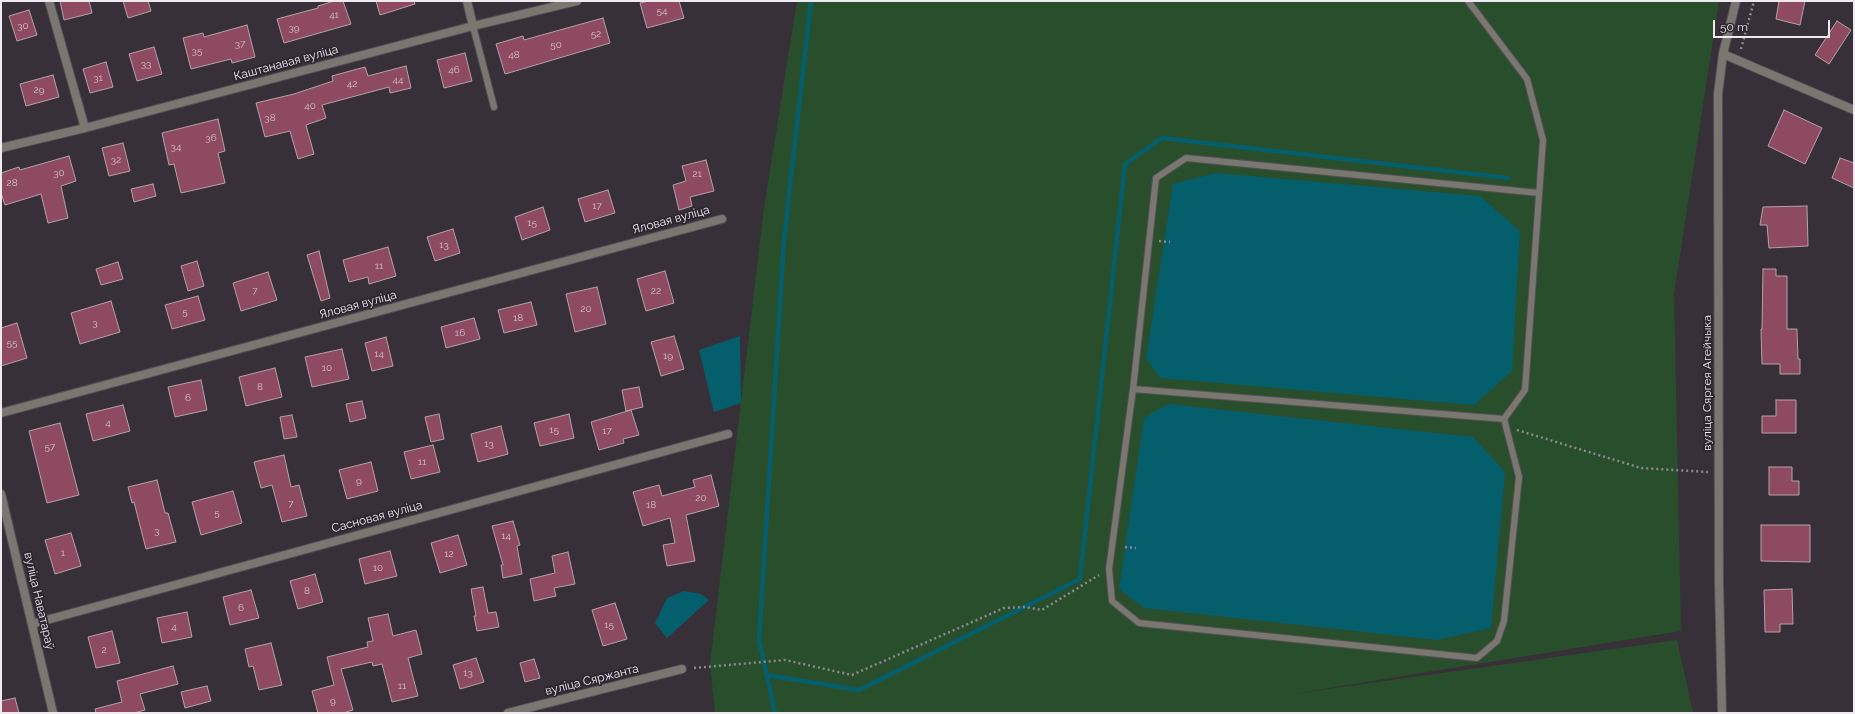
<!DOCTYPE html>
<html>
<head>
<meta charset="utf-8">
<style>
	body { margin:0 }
	#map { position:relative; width:1855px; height:714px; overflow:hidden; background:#383039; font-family:Raleway,sans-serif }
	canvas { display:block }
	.frame { position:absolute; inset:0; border:2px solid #efeaf0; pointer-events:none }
	.scale { position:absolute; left:1713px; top:20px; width:117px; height:18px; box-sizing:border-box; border:2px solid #efeaf0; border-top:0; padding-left:5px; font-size:12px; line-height:14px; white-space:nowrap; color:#efeaf0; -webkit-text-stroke:3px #2d262f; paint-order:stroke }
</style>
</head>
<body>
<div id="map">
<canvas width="1855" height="714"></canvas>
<div class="frame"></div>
<div class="scale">50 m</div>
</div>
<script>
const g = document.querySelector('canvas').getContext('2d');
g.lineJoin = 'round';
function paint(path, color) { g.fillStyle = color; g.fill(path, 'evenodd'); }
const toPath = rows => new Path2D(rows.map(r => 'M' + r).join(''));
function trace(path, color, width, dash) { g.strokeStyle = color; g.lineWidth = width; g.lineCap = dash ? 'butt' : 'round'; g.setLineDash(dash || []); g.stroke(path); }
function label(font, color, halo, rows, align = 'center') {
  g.font = font + ' Raleway,sans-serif'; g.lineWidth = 3.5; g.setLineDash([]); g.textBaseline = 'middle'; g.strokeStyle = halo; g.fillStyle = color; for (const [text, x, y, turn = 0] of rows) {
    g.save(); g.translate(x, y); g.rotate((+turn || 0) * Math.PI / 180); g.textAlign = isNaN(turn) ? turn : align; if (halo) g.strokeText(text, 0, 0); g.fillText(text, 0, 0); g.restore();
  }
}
paint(toPath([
	[797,1,1719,1,1674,294,1681,631,1292,694,1677,640,1693,713,715,713,710,664,764,208]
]), '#294e2b');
paint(toPath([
	[1216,173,1480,196,1520,231,1512,371,1474,405,1160,378,1146,358,1173,184],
	[740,336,741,403,714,412,699,350],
	[1168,404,1473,437,1505,472,1491,628,1437,640,1144,608,1119,589,1144,418],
	[684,591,701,594,709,600,667,638,655,623,667,598]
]), '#055e6c');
trace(toPath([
	[767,675,859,690,1080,579,1125,164,1162,138,1508,178],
	[775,713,759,640,784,239,811,1]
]), '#055e6c', 4.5);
const building = toPath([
	[60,1,89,1,92,13,64,20,60,1],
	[123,1,148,1,151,11,128,18,123,1],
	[334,1,343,1,351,24,284,43,277,19,318,8,318,6,334,1],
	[376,1,414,1,415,4,380,15,376,1],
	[649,1,679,1,684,18,647,28,640,3,649,1],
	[1779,1,1805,1,1800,25,1776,19,1779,1],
	[29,10,37,35,17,41,9,16,29,10],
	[603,18,610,43,505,74,496,44,523,36,524,40,603,18],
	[1837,21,1851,30,1829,64,1815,55,1837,21],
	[247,25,255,57,232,63,231,59,191,69,183,38,203,33,204,37,247,25],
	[154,47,162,74,137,81,129,54,154,47],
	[465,53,472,81,444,88,437,60,465,53],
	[106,62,113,87,90,93,83,69,106,62],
	[406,66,411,88,390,93,389,87,322,105,326,118,306,125,314,154,298,159,290,131,265,137,256,103,294,94,333,81,332,76,365,67,368,76,406,66],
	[53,75,59,97,26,106,20,84,53,75],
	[1784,110,1822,128,1805,164,1768,146,1784,110],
	[218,119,225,151,218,153,225,183,181,193,174,164,169,165,162,133,218,119],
	[123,143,130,171,109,176,102,148,123,143],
	[69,156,76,181,61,186,68,218,48,223,41,194,5,205,1,193,1,173,19,167,20,170,69,156],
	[1840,158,1854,163,1854,188,1832,178,1840,158],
	[706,160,714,191,690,197,692,206,679,210,673,185,686,181,682,166,706,160],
	[153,184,156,196,134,202,131,189,153,184],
	[608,190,615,213,585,222,578,199,608,190],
	[1807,206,1808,246,1769,248,1767,225,1760,225,1763,207,1807,206],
	[543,207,550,230,522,240,515,217,543,207],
	[453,229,460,253,435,261,427,237,453,229],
	[388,247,396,276,369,284,368,277,349,282,343,260,388,247],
	[319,251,330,298,321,301,307,255,319,251],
	[197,261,204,286,188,291,181,266,197,261],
	[118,262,123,279,101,285,96,269,118,262],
	[1763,269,1776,269,1776,276,1787,276,1787,329,1797,329,1798,359,1800,359,1800,374,1780,374,1780,364,1762,364,1761,329,1762,329,1763,269],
	[665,271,674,303,646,311,637,279,665,271],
	[268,272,277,300,241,311,233,283,268,272],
	[597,287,606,324,575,332,566,294,597,287],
	[198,296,205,320,172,329,165,305,198,296],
	[111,301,120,332,80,344,71,313,111,301],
	[531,302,537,325,504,333,498,310,531,302],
	[474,318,480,339,446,348,441,327,474,318],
	[17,323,27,358,1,366,1,328,17,323],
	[674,336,684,369,661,376,651,342,674,336],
	[386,337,393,366,372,371,365,343,386,337],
	[342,349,349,379,312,387,305,357,342,349],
	[275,368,282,397,246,406,239,377,275,368],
	[201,380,207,410,175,417,168,387,201,380],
	[639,387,643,407,626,411,622,390,639,387],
	[1776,400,1796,400,1796,433,1762,433,1762,416,1776,416,1776,400],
	[362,401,366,418,350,422,346,404,362,401],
	[123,405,130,431,93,441,86,414,123,405],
	[631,410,639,435,623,439,624,443,599,450,591,422,631,410],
	[439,414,444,439,431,442,425,417,439,414],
	[569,414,574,438,540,446,534,423,569,414],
	[292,415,297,437,284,439,280,417,292,415],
	[60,423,79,495,47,503,29,431,60,423],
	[501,426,508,454,478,462,471,434,501,426],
	[433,445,440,472,411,479,404,452,433,445],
	[284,455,291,487,299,485,307,516,282,522,272,485,261,488,254,462,284,455],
	[371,462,378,491,347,499,339,470,371,462],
	[1769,467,1792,467,1792,481,1799,481,1799,495,1769,495,1769,467],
	[711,475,719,506,686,515,695,561,667,566,663,545,675,543,670,518,643,526,633,492,659,485,662,496,695,487,693,480,711,475],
	[157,480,165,513,168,513,176,542,146,549,134,502,132,503,128,487,157,480],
	[233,491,242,523,201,535,192,502,233,491],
	[513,521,520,545,517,546,522,574,503,578,501,565,503,565,492,526,513,521],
	[1761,525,1810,525,1810,562,1761,561,1761,525],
	[71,533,81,566,55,574,45,540,71,533],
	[458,535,467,565,440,573,431,543,458,535],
	[390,551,397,576,365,584,359,559,390,551],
	[568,552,575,584,554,588,556,596,534,601,530,579,555,573,552,556,568,552],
	[315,574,323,602,298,609,290,581,315,574],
	[483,587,488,613,496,612,499,627,477,631,474,616,476,616,471,589,483,587],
	[1792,589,1793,624,1780,624,1780,632,1765,632,1764,590,1792,589],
	[251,590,259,618,230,625,223,597,251,590],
	[615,603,627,639,603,646,592,610,615,603],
	[187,612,192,637,162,643,157,618,187,612],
	[388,614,393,636,416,630,422,654,408,658,418,696,392,702,382,664,373,666,372,662,341,669,353,710,343,713,318,713,312,691,334,685,327,657,368,647,367,642,373,641,368,618,388,614],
	[112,631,120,663,96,668,88,637,112,631],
	[271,643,282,685,259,690,253,666,249,667,245,649,271,643],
	[476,658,484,682,460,689,453,665,476,658],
	[534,659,540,678,525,682,520,663,534,659],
	[173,666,178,684,140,694,145,710,134,713,96,713,95,709,122,702,117,681,173,666],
	[207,686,211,701,185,708,181,692,207,686],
	[15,698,19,713,1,713,1,701,15,698]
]);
paint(building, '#8d4a60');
trace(building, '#b3a3a7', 1);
const lane = toPath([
	[1468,1,1527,79,1543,140,1525,390,1504,419,1519,477,1504,621,1497,641,1477,658,1139,623,1112,601,1109,569,1133,389,1156,178,1186,158,1539,193],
	[473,26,494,107],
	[1133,389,1504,419]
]);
const street = toPath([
	[49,1,85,128],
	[467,1,473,26],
	[1723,54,1854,110],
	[1,148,85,128,473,26,577,1],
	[1,413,722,219],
	[1,494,53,713],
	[32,624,728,434],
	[508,713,682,669],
	[1722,713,1719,582,1718,94,1723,54,1736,1]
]);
trace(lane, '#554e56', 8);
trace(street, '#554e56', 10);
trace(toPath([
	[1741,49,1754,1],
	[1159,241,1170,242],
	[1517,430,1641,468,1708,472],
	[1125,547,1136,548],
	[694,668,785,660,852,675,1004,608,1025,607,1042,610,1099,575]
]), '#8e888f', 2.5, [2, 3]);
trace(lane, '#7a7771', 6);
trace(street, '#7a7771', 8);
label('10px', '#d6c2cc', null, [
	["54",662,11],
	["41",334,15],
	["30",23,26],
	["39",294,28],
	["52",596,34],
	["37",240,44],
	["50",556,45],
	["35",197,51],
	["48",514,55],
	["33",146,64],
	["46",454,70],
	["31",98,78],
	["44",398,80],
	["42",352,84],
	["29",39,90],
	["40",310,106],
	["38",270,118],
	["36",211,138],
	["34",176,147],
	["32",116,160],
	["30",59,173],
	["21",697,174],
	["28",12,183],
	["17",597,206],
	["15",532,223],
	["13",444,245],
	["11",379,266],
	["7",255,291],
	["22",656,291],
	["20",586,309],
	["5",185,312],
	["18",518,318],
	["3",95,323],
	["16",460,333],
	["55",12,343],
	["14",379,354],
	["19",668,356],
	["10",327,368],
	["8",260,387],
	["6",188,398],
	["4",108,423],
	["15",554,430],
	["17",607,431],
	["13",489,444],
	["57",50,447],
	["11",422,462],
	["9",359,481],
	["20",701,498],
	["7",291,504],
	["18",651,505],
	["5",217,513],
	["3",157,531],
	["14",506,536],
	["1",63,553],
	["12",449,554],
	["10",378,568],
	["8",307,591],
	["6",241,608],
	["15",609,625],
	["4",174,627],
	["2",104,650],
	["13",468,673],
	["11",402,686],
	["9",333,701]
]);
label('12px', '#efeaf0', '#2d262f', [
	["Каштанавая вуліца",286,63,-15],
	["Яловая вуліца",671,220,-15],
	["Яловая вуліца",358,305,-15],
	["вуліца Сяргея Агейчыка",1707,383,-90],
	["Сасновая вуліца",377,517,-15],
	["вуліца Наватараў",39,601,77],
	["вуліца Сяржанта",592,680,-14]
]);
</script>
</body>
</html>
